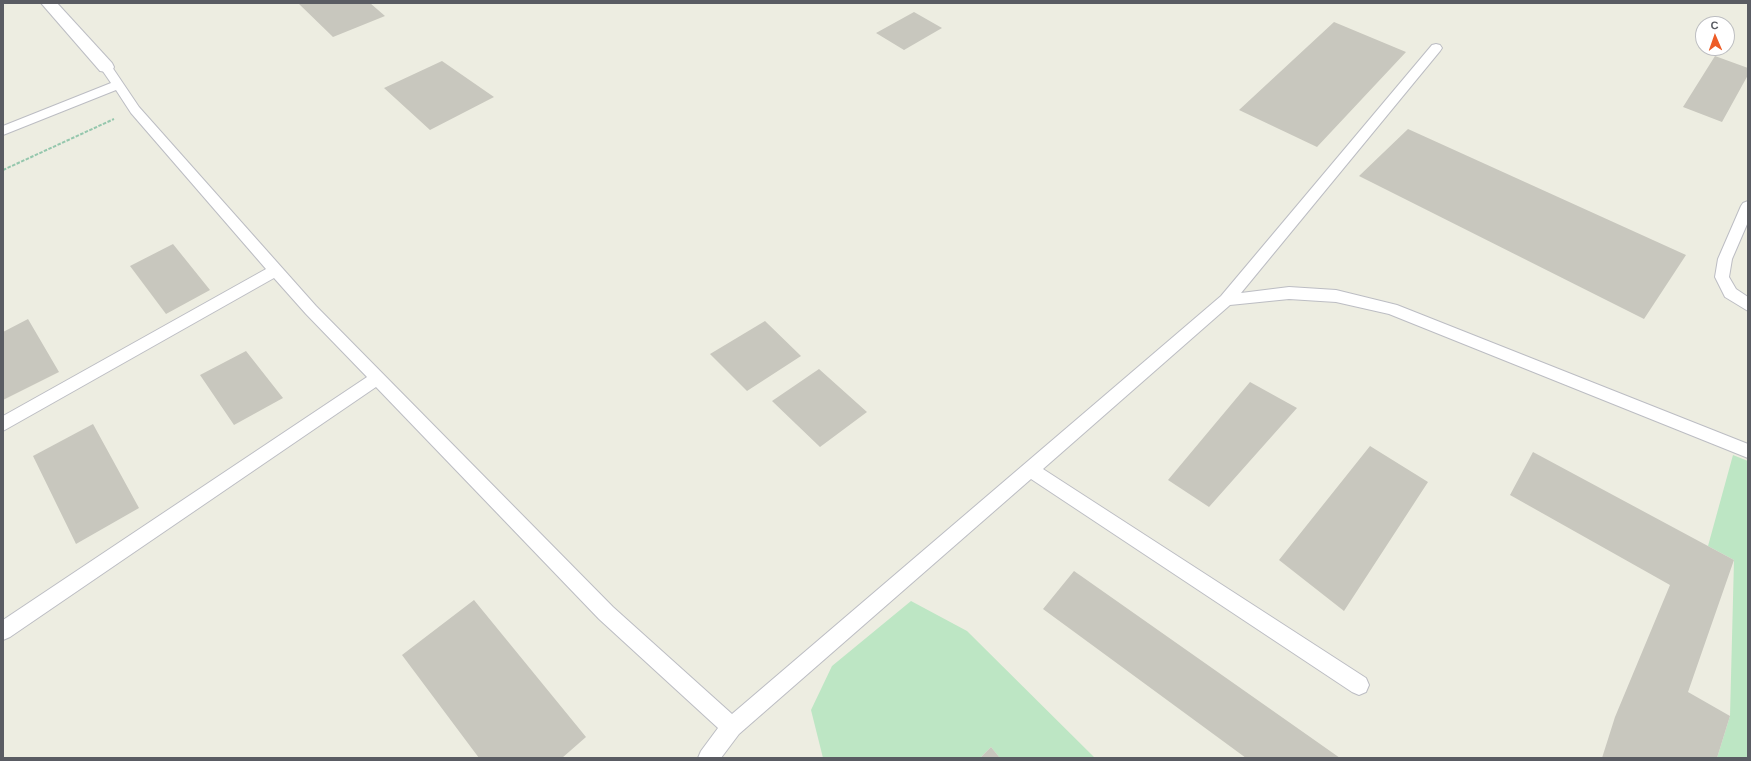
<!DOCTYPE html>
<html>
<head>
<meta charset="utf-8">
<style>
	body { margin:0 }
	#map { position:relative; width:1751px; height:761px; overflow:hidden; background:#edede1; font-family:Arial,sans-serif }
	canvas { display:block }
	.frame { position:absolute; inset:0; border:4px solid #5a5c63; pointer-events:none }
	.north { position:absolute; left:1695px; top:16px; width:40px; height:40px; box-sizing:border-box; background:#fff; border:1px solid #bdbec1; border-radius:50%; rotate:358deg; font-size:11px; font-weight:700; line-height:16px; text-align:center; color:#5a5c63 }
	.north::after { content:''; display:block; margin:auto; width:14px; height:18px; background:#ed5c27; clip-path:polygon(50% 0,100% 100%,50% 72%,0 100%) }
</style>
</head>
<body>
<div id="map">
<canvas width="1751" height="761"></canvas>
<div class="frame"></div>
<div class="north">С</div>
</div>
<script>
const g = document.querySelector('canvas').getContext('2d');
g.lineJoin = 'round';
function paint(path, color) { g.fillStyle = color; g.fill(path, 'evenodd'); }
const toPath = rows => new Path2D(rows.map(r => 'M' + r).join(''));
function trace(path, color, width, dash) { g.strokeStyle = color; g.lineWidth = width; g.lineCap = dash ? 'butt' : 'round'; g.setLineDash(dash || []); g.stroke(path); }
paint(toPath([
	[1733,455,1748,461,1748,758,1717,758,1730,716,1734,560,1708,546],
	[911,601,967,631,1095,758,1000,758,991,747,980,758,823,758,811,710,832,666]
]), '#bde6c4');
paint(toPath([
	[298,3,370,3,385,16,333,37],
	[914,12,942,28,904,50,876,33],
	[1334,22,1406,52,1317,147,1239,110],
	[1715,56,1748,68,1748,75,1722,122,1683,107],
	[442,61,494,97,430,130,384,88],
	[1408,129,1686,255,1644,319,1359,176],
	[173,244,210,290,166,314,130,266],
	[28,319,59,372,3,400,3,332],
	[765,321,801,356,747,391,710,354],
	[246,351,283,398,234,425,200,375],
	[819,369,867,412,820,447,772,401],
	[1250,382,1297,408,1209,507,1168,480],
	[93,424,139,508,76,544,33,456],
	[1370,446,1428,482,1344,611,1279,560],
	[1533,452,1734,560,1688,692,1730,716,1717,758,1602,758,1615,717,1670,585,1510,495],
	[1074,571,1340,758,1246,758,1043,609],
	[474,600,586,737,562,758,479,758,402,655],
	[991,747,1000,758,980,758]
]), '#c8c7be');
const lane = toPath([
	[1436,44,1440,45,1442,48,1440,51,1241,293,1289,287,1336,290,1397,305,1748,444,1748,458,1389,314,1336,302,1289,299,1230,305,1043,469,1366,678,1369,685,1366,692,1359,695,1352,692,1031,479,739,734,721,758,698,758,701,751,718,728,599,619,376,387,10,637,3,640,3,620,367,377,306,314,274,278,3,431,3,416,266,269,131,113,116,90,3,135,3,126,111,83,100,67,102,64,110,64,139,107,316,306,613,607,732,714,1221,296,1432,45,1436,44],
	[1748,201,1748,222,1732,259,1729,277,1736,289,1748,297,1748,311,1725,297,1715,277,1718,259,1741,206,1743,203,1748,201]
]);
const street = toPath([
	[41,3,57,3,112,63,114,67,112,71,106,72,100,71,41,3]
]);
trace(lane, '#bcbdc3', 2);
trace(street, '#bcbdc3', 2);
trace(toPath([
	[3,170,114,119]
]), '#95c7ad', 2, [3.5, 1.5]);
paint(lane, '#fff');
paint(street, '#fff');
</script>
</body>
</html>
